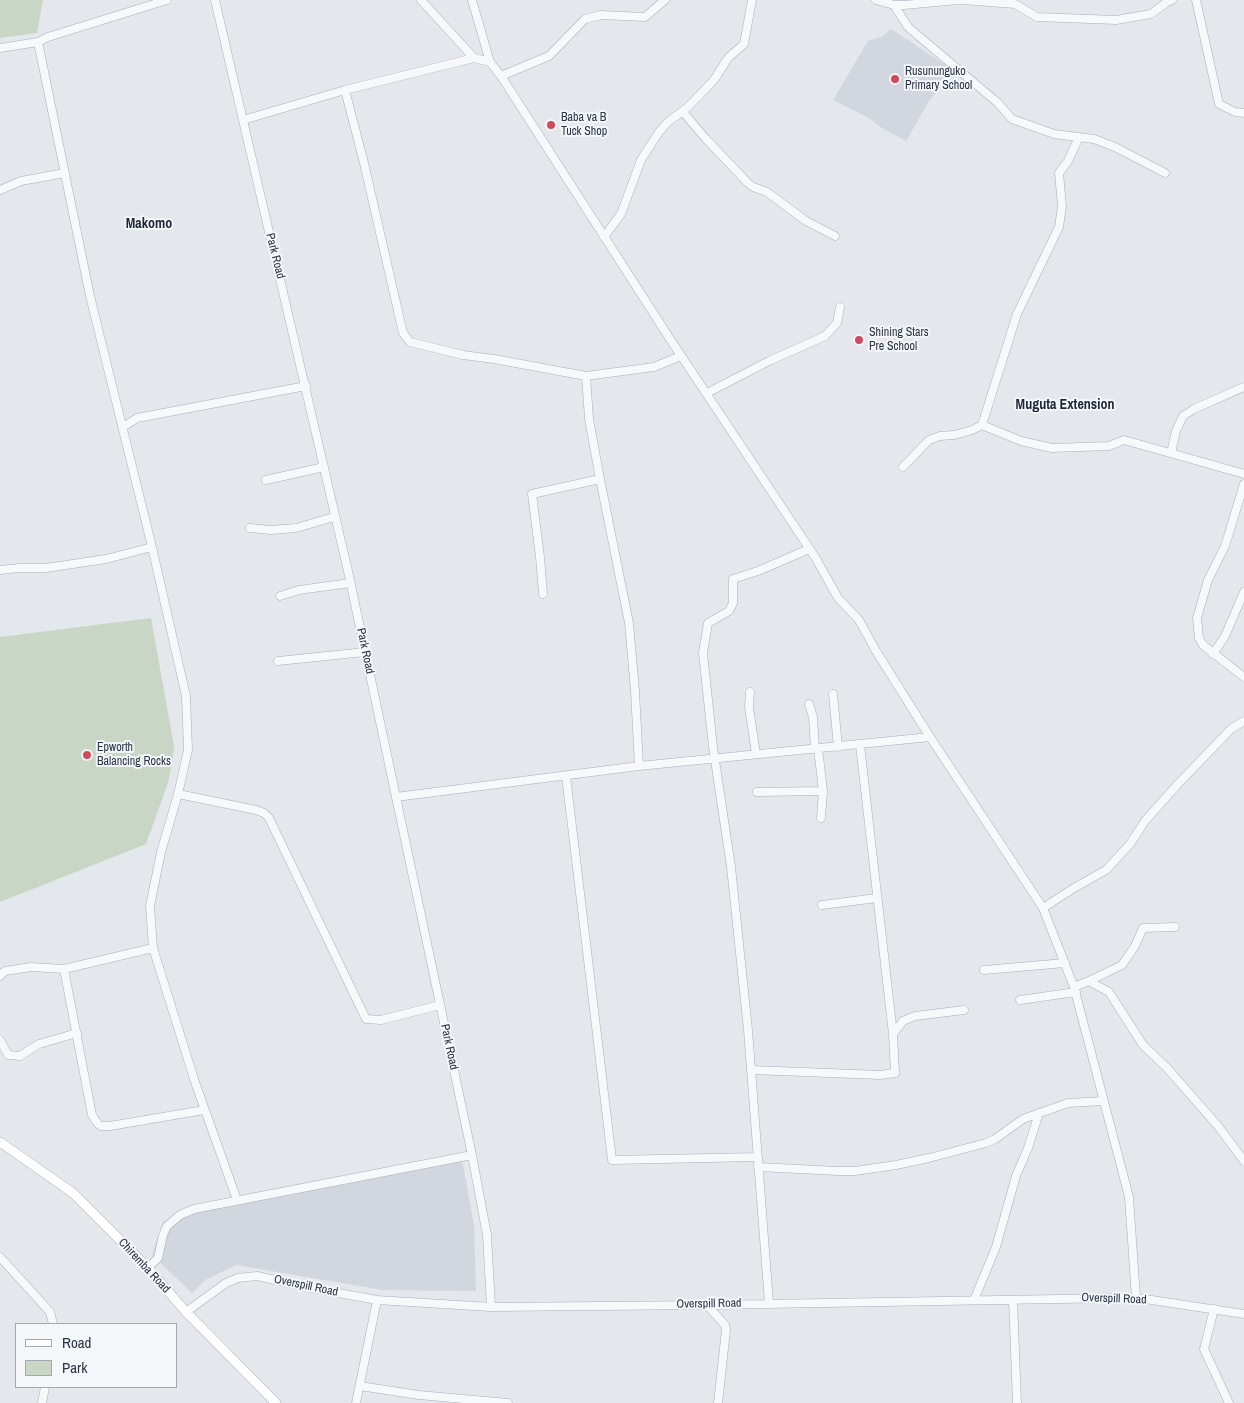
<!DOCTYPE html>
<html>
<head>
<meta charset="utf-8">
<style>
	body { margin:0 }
	#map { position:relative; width:1244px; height:1403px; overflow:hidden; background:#e4e7ec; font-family:"Archivo Narrow",sans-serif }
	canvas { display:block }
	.legend { position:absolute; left:15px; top:1323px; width:162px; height:65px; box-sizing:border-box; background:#f4f6f9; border:1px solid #a4a8b1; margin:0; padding:6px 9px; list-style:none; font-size:15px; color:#2b3445 }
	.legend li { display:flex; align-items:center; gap:10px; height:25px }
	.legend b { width:25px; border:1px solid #a4a8b1 }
</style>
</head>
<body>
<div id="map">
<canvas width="1244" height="1403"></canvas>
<ul class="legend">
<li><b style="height:6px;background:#fff"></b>Road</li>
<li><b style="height:14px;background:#c9d6c5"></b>Park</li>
</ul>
</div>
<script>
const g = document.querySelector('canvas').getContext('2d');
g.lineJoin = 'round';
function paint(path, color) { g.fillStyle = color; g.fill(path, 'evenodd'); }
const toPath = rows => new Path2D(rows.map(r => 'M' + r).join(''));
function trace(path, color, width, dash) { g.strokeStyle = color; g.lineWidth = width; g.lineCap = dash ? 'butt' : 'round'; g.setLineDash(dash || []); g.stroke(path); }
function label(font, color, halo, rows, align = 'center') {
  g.font = font + ' "Archivo Narrow",sans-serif'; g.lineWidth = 4; g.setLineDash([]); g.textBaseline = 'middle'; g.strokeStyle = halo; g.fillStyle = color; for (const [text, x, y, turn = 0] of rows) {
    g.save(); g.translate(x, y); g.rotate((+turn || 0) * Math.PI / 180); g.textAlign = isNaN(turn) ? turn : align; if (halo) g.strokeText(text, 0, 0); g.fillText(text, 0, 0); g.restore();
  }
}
paint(toPath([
	[891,29,950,68,936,93,929,101,906,141,882,128,867,117,833,100,868,41,883,36],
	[461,1155,474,1225,476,1291,383,1290,236,1265,205,1280,192,1293,152,1255,163,1222,187,1207]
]), '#d2d6de');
paint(toPath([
	[0,0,43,0,37,33,0,38],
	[151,618,174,746,172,764,168,783,146,844,0,902,0,637]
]), '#c9d6c5');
const minor = toPath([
	[215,0,348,571,472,1155,487,1235,491,1307],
	[421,0,474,58],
	[472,0,490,62],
	[876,0,894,5,904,5,959,0],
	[963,0,1015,4,1037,17,1116,20,1151,14,1167,2,1172,0],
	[1196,0,1219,104,1235,112,1244,113],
	[894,5,908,27,915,33,998,103,1012,119,1054,134,1094,139,1115,147,1165,173],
	[38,42,90,296,152,547,186,696,188,750,178,794,161,852,150,906,153,948,195,1082,237,1200],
	[0,48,38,42,48,37,167,0],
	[501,76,549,56,585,19,601,15,645,17,665,0],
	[345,90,364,163,403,333,410,342,463,355,494,359,586,376,654,367,681,356],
	[683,112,706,139,748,183,753,187,767,192,806,221,835,236],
	[243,120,345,90,474,58,490,62,501,76,670,339,815,557,838,598,859,620,876,651,930,737,1043,908,1074,987,1129,1197,1136,1298],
	[0,190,21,181,65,173],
	[604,237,621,214,641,160,659,132,668,122,688,107,714,80,728,58,744,44,752,0],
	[586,376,589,419,600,479,629,623,635,691,639,766],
	[707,393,769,361,825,336,837,323,840,307],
	[982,425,1021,441,1052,448,1109,446,1124,440,1244,474],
	[123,427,137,418,306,386],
	[1171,453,1176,431,1183,416,1194,409,1244,387],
	[903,467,929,440,940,436,954,435,972,430,982,425,1017,314,1059,227,1062,206,1059,173,1068,161,1079,137],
	[266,480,324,467],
	[1244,484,1225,546,1208,580,1197,618,1199,638,1203,645,1244,677],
	[250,528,271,530,296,528,334,517],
	[0,570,19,568,46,568,106,559,152,547],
	[543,594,540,557,532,494,600,479],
	[280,596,299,590,350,583],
	[1213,654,1225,636,1244,592],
	[278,661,365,652],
	[750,692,749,707,756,754],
	[833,694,838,747],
	[809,704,813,717,815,749],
	[818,748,823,791,821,818],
	[566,776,612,1160,757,1157],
	[757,792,823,791],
	[178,794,256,810,264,813,269,818,366,1019,381,1020,440,1005],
	[396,797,639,766,930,737],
	[822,905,877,898],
	[1043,908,1074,888,1106,870,1130,844,1145,821,1178,784,1231,729,1244,721],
	[64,969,92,1115,98,1124,101,1126,110,1126,204,1110],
	[984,970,1065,963],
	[0,976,5,971,31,967,64,969,153,948],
	[1089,981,1122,965,1135,946,1143,928,1175,927],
	[1074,987,1089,981,1109,992,1143,1045,1167,1068,1218,1126,1244,1161],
	[1020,1000,1076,992],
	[893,1034,903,1021,915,1016,964,1010],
	[0,1040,8,1055,20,1056,39,1044,77,1033],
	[752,1070,880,1075,895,1073,893,1034,860,745],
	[758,1167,838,1171,855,1171,896,1165,929,1158,986,1143,995,1139,1023,1119,1068,1103,1103,1101],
	[0,1257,50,1312,53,1324],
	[148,1268,158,1258,163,1235,167,1226,180,1215,194,1209,472,1155],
	[974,1300,996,1247,1016,1176,1028,1148,1039,1113],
	[1013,1300,1017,1403],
	[769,1303,748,1030,731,867,713,747,703,653,708,623,729,611,733,603,733,579,758,571,809,549],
	[707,1305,725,1325,726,1330,718,1403],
	[1214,1309,1204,1349,1229,1403],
	[186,1312,226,1283,238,1278,257,1276,316,1289,377,1300,491,1307,707,1305,1117,1298,1145,1299,1244,1314],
	[360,1386,419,1395,508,1403],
	[42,1403,45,1387],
	[356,1403,377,1300]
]);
const major = toPath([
	[0,1142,73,1193,148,1268,186,1312,276,1403]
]);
trace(minor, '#a9aeb7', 9);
trace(major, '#a3abb8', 10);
trace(minor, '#f7f8fa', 8);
trace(major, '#fff', 9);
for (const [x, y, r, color] of [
	[895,79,5,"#d1495b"],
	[551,125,5,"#d1495b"],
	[859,340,5,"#d1495b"],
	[87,755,5,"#d1495b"]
]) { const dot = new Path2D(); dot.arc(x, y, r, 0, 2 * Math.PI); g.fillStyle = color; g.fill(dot); trace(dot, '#f4f6f9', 2); }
label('12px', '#2b3445', '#f4f6f9', [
	["Rusununguko",905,72],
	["Primary School",905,86],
	["Baba va B",561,118],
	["Tuck Shop",561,132],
	["Shining Stars",869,333],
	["Pre School",869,347],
	["Epworth",97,748],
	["Balancing Rocks",97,762]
], 'left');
label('12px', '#2b3445', '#f4f6f9', [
	["Park Road",275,256,76],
	["Park Road",365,651,78],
	["Park Road",449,1047,78],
	["Chiremba Road",144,1266,47],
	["Overspill Road",306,1286,12],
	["Overspill Road",1114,1299,2],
	["Overspill Road",709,1304,-1]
]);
label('bold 14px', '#1d2536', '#f4f6f9', [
	["Makomo",149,224],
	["Muguta Extension",1065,405]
]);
</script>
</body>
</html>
